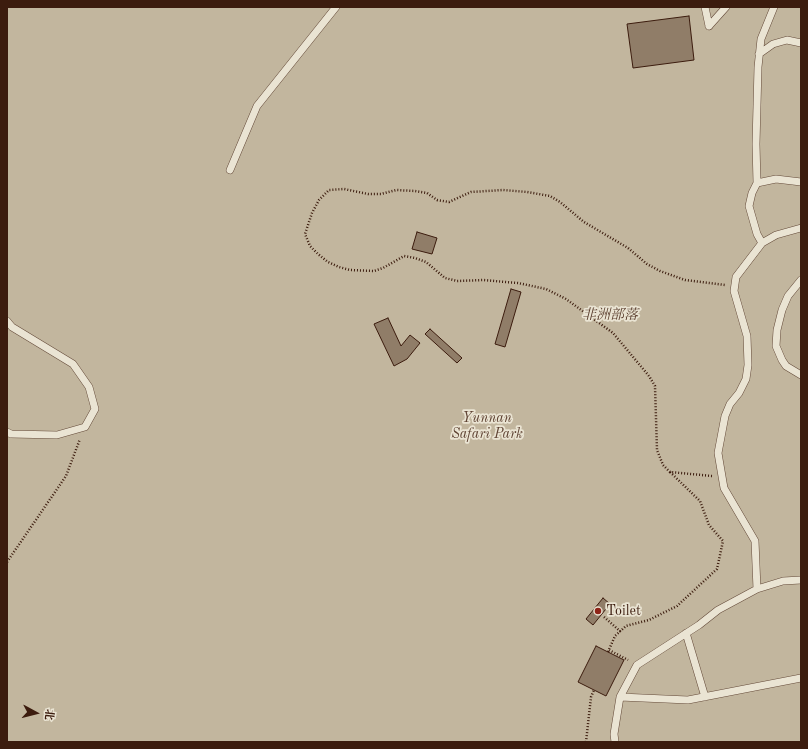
<!DOCTYPE html>
<html>
<head>
<meta charset="utf-8">
<style>
	body { margin:0 }
	#map { position:relative; width:808px; height:749px; overflow:hidden; background:#ded6bb; font-family:"Old Standard TT","Noto Serif SC",serif }
	canvas { display:block }
	.frame { position:absolute; inset:0; border:8px solid #3c1c0e; pointer-events:none }
	.north { position:absolute; left:16px; top:693px; width:40px; height:40px; -webkit-text-stroke:3px #eae4d3; paint-order:stroke; rotate:97deg; font-size:11px; font-weight:700; line-height:16px; text-align:center; color:#3c1c0e }
	.north::after { content:''; display:block; margin:auto; width:14px; height:18px; background:#3c1c0e; clip-path:polygon(50% 0,100% 100%,50% 72%,0 100%) }
</style>
</head>
<body>
<div id="map">
<canvas width="808" height="749"></canvas>
<div class="frame"></div>
<div class="north">北</div>
</div>
<script>
const g = document.querySelector('canvas').getContext('2d');
g.lineJoin = 'round';
function paint(path, color) { g.fillStyle = color; g.fill(path, 'evenodd'); }
const toPath = rows => new Path2D(rows.map(r => 'M' + r).join(''));
function trace(path, color, width, dash) { g.strokeStyle = color; g.lineWidth = width; g.lineCap = dash ? 'butt' : 'round'; g.setLineDash(dash || []); g.stroke(path); }
function label(font, color, halo, rows, align = 'center') {
  g.font = font + ' "Old Standard TT","Noto Serif SC",serif'; g.lineWidth = 3.5; g.setLineDash([]); g.textBaseline = 'middle'; g.strokeStyle = halo; g.fillStyle = color; for (const [text, x, y, turn = 0] of rows) {
    g.save(); g.translate(x, y); g.rotate((+turn || 0) * Math.PI / 180); g.textAlign = isNaN(turn) ? turn : align; if (halo) g.strokeText(text, 0, 0); g.fillText(text, 0, 0); g.restore();
  }
}
paint(toPath([
	[7,7,801,7,801,742,7,742]
]), '#c2b69e');
const building = toPath([
	[689,16,694,60,633,68,627,24,689,16],
	[417,232,437,238,432,254,412,249,417,232],
	[511,289,521,292,505,347,495,344,511,289],
	[388,318,401,346,410,335,420,343,407,359,394,366,374,324,388,318],
	[430,329,462,358,457,363,425,334,430,329],
	[603,598,610,604,593,625,586,619,603,598],
	[596,646,624,660,606,696,578,682,596,646]
]);
paint(building, '#907d68');
trace(building, '#3c1c0e', 1);
const service = toPath([
	[705,7,709,26],
	[709,26,726,7],
	[759,54,773,44,787,40,801,43],
	[230,170,257,106,336,7],
	[757,183,776,179,801,182],
	[762,243,757,234,749,206,752,193,757,183,756,144,758,67,761,39,774,7],
	[801,280,788,296,782,310,777,330,776,346,782,360,786,366,801,375],
	[7,321,12,327,73,364,89,387,95,409,85,427,57,435,11,434,7,432],
	[757,589,755,541,724,488,718,453,725,416,730,404,739,393,746,379,748,365,747,336,734,291,736,277,762,243,776,235,801,228],
	[686,633,705,697],
	[620,697,688,700,801,678],
	[615,742,614,734,620,697,637,665,699,625,718,610,757,589,783,581,801,580]
]);
trace(service, '#644a39', 8);
trace(toPath([
	[712,476,670,472,663,465,657,450,655,386,649,376,613,333,566,299,546,289,518,283,483,280,457,281,445,278,426,262,415,258,404,256,383,268,374,271,350,270,339,267,328,262,318,254,310,246,305,234,312,213,319,200,329,190,344,189,368,194,381,194,396,190,415,191,427,193,437,200,449,202,471,192,503,190,527,192,550,196,560,202,584,222,628,248,647,264,660,271,685,280,725,285],
	[7,562,66,476,80,439],
	[604,617,621,632],
	[609,650,628,660],
	[608,652,615,636,626,626,649,620,677,606,717,569,723,541,709,525,700,501,670,472],
	[586,742,591,697,594,690]
]), '#3c1c0e', 2.5, [1, 2]);
trace(service, '#eae4d3', 7);
for (const [x, y, r, color] of [
	[598,611,4,"#8f2418"]
]) { const dot = new Path2D(); dot.arc(x, y, r, 0, 2 * Math.PI); g.fillStyle = color; g.fill(dot); trace(dot, '#eae4d3', 1.5); }
label('italic 14px', '#5e4232', '#eae4d3', [
	["非洲部落",610,315],
	["Yunnan",487,418],
	["Safari Park",487,434]
]);
label('14px', '#3c1c0e', '#eae4d3', [
	["Toilet",606,611]
], 'left');
</script>
</body>
</html>
